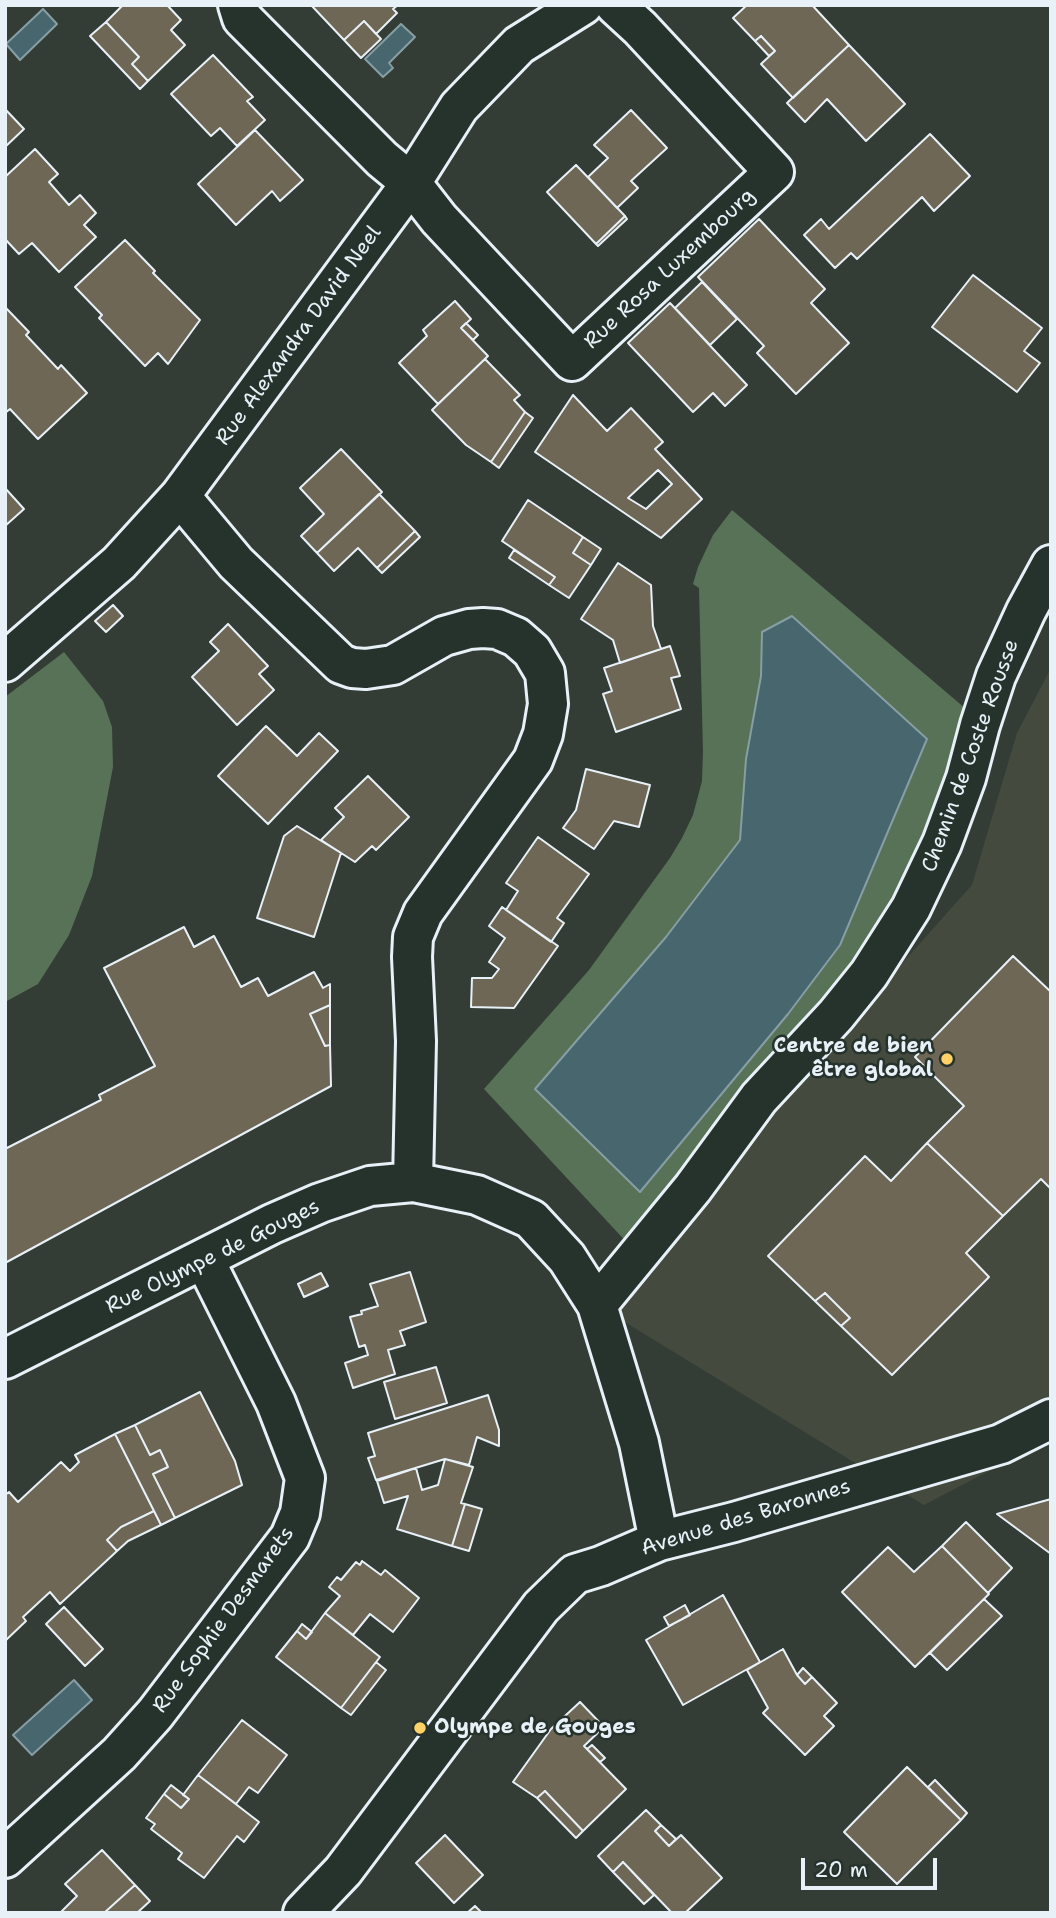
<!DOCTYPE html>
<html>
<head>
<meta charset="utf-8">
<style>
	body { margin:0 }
	#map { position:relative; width:1056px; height:1918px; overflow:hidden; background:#343d35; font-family:"Shantell Sans",sans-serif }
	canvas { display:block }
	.frame { position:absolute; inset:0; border:7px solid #e8f1f8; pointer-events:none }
	.scale { position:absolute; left:801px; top:1858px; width:136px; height:32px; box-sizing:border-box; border:4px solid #e8f1f8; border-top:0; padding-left:9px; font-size:21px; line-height:24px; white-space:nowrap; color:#e8f1f8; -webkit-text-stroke:5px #26332d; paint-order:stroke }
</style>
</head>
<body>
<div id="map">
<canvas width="1056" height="1918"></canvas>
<div class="frame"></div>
<div class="scale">20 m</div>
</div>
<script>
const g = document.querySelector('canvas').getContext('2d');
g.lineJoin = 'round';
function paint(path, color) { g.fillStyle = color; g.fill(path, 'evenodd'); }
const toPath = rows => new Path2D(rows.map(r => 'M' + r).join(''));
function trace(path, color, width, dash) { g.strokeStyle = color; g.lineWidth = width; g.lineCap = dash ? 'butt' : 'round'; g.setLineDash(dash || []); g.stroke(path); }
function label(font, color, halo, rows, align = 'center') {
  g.font = font + ' "Shantell Sans",sans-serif'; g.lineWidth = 5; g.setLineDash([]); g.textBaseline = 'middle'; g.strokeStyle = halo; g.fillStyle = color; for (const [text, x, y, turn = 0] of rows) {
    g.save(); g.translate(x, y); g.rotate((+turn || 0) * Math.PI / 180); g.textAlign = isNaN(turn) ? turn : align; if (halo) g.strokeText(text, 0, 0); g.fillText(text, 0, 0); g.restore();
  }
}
paint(toPath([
	[1051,668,1051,1438,924,1505,597,1305,972,885,1017,733]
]), '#454a3f');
paint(toPath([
	[732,510,966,709,934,819,883,924,839,987,632,1248,484,1089,589,970,670,858,682,838,693,815,702,781,703,752,699,588,693,584,698,567,713,535],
	[64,652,103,701,112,727,113,767,92,876,69,935,38,984,5,1002,5,697]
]), '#587258');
const water = toPath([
	[43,9,57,24,20,60,6,44,43,9],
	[401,24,415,37,389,63,393,68,383,77,365,59,401,24],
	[792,616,927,739,840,945,788,1014,640,1192,535,1089,666,937,740,840,746,759,761,676,762,632,792,616],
	[74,1680,92,1700,32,1755,13,1735,74,1680]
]);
paint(water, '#47666e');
trace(water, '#879ea5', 2);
const building = toPath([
	[123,5,167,5,181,20,171,30,185,45,148,81,132,64,139,57,106,22,123,5],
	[311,5,398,5,393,9,397,13,376,34,364,21,344,40,311,5],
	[747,5,812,5,849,45,793,98,761,64,775,51,761,36,755,41,733,18,747,5],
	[364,21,381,39,361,58,344,40,364,21],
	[106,22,139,57,132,64,148,81,140,89,90,36,106,22],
	[761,36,775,51,769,56,755,41,761,36],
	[849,45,905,104,866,141,827,99,805,122,787,103,849,45],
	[213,55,253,97,247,101,265,120,237,146,220,128,211,136,171,94,213,55],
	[5,109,24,129,5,147,5,109],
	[631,110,667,148,631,181,638,188,617,208,588,177,608,158,594,145,631,110],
	[255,130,303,180,280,201,272,191,236,225,198,184,255,130],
	[930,134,970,176,934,211,922,197,857,259,851,253,835,268,804,235,821,219,829,229,930,134],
	[35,149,58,174,49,182,69,205,80,195,96,213,84,225,96,237,59,272,32,243,19,254,5,239,5,177,35,149],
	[576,165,625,216,596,244,547,192,576,165],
	[625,216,627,219,598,246,596,244,625,216],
	[759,219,825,289,811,303,849,343,796,394,757,353,764,346,698,277,759,219],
	[125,240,155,271,153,273,200,320,168,364,158,353,145,366,99,318,102,315,75,287,125,240],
	[973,275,1042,328,1024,351,1040,363,1017,392,932,327,973,275],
	[702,282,737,319,710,345,675,308,702,282],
	[455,301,471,319,461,328,488,356,438,404,399,363,427,336,423,330,455,301],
	[670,303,747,385,725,406,713,393,693,412,628,343,670,303],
	[5,307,29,332,26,335,58,369,61,365,87,393,38,439,10,409,5,413,5,307],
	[466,323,478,335,473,340,461,328,466,323],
	[485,359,520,395,514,400,525,412,491,462,466,445,432,410,485,359],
	[573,395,607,431,631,408,663,442,655,449,702,499,661,538,535,452,573,395],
	[658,470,672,484,646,509,628,498,658,470],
	[525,412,533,418,499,468,491,462,525,412],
	[341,449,382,492,317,553,301,536,324,514,300,488,341,449],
	[5,488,24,509,5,526,5,488],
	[379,494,415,531,377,568,358,548,334,571,317,553,379,494],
	[528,500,583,537,573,553,591,565,569,598,549,585,555,577,502,541,528,500],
	[415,531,420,537,382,573,377,568,415,531],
	[583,537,601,549,591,565,573,553,583,537],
	[514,550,555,577,549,585,509,558,514,550],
	[618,563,651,585,653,626,661,649,620,663,613,640,581,619,618,563],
	[113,605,123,616,106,632,95,621,113,605],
	[228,624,268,666,259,674,274,690,237,725,192,677,219,651,210,642,228,624],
	[670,646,680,676,671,678,681,709,616,732,603,694,612,691,604,668,670,646],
	[266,726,297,756,319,733,338,751,268,824,218,776,266,726],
	[586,769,650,785,639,827,614,821,594,849,563,828,576,810,586,769],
	[368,776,409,817,376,850,372,846,355,862,321,840,344,817,335,808,368,776],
	[297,826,341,853,314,937,257,918,284,836,297,826],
	[538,837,589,874,557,918,564,923,551,942,506,910,518,891,506,883,538,837],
	[502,907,558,946,514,1008,471,1007,472,978,492,978,499,969,489,962,505,938,489,926,502,907],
	[184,927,194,947,214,936,241,987,258,978,268,996,314,972,323,988,330,984,330,1005,310,1014,325,1046,330,1045,331,1086,5,1263,5,1149,101,1100,99,1095,155,1066,104,968,184,927],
	[1013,956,1051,992,1051,1189,1041,1179,1003,1216,927,1143,964,1106,915,1057,1013,956],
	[330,1005,330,1045,325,1046,310,1014,330,1005],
	[927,1143,1003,1216,966,1253,989,1277,892,1375,841,1326,850,1318,825,1293,815,1301,768,1256,865,1156,891,1181,927,1143],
	[410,1272,426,1322,400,1331,405,1345,388,1350,395,1374,353,1388,345,1363,368,1355,365,1345,359,1347,350,1317,362,1314,361,1311,378,1306,370,1284,410,1272],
	[321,1273,328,1286,304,1297,298,1284,321,1273],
	[825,1293,850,1318,841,1326,815,1301,825,1293],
	[436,1367,447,1403,395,1419,384,1382,436,1367],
	[200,1392,235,1461,242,1485,175,1518,153,1474,168,1467,160,1450,150,1455,135,1425,200,1392],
	[488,1395,499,1430,499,1446,477,1437,469,1465,445,1459,376,1480,368,1458,375,1456,368,1433,488,1395],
	[135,1425,150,1455,160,1450,168,1467,153,1474,175,1518,161,1525,115,1434,135,1425],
	[115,1434,154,1511,121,1527,107,1540,117,1551,60,1604,50,1592,23,1617,26,1621,5,1641,5,1495,9,1492,18,1502,61,1462,70,1471,79,1462,75,1455,115,1434],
	[445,1459,473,1467,461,1503,465,1504,452,1546,397,1529,408,1496,384,1503,377,1481,416,1468,422,1490,438,1485,445,1459],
	[1051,1499,1051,1554,997,1514,1051,1499],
	[465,1504,482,1509,469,1551,452,1546,465,1504],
	[154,1511,161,1525,128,1541,117,1551,107,1540,121,1527,154,1511],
	[966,1522,1012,1568,988,1593,942,1546,966,1522],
	[942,1546,989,1594,915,1667,842,1592,888,1547,914,1572,942,1546],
	[362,1561,381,1575,385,1570,419,1598,393,1632,370,1614,353,1635,325,1613,340,1596,329,1587,337,1577,341,1580,356,1562,360,1565,362,1561],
	[723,1595,760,1662,683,1705,646,1640,723,1595],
	[984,1599,1002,1616,947,1670,930,1653,984,1599],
	[685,1605,690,1615,669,1626,664,1617,685,1605],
	[64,1607,103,1649,85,1666,46,1624,64,1607],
	[325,1613,380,1657,341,1708,276,1657,297,1631,306,1639,325,1613],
	[302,1624,312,1632,306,1639,297,1631,302,1624],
	[783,1649,797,1675,805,1684,812,1677,837,1703,824,1716,834,1726,805,1755,763,1713,768,1708,747,1670,783,1649],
	[376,1662,386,1670,351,1715,341,1708,376,1662],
	[803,1668,812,1677,805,1684,797,1675,803,1668],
	[580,1702,604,1727,584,1746,626,1789,583,1831,545,1791,537,1798,513,1782,551,1729,580,1702],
	[242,1720,287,1755,258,1793,249,1787,236,1804,198,1775,242,1720],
	[592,1745,605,1758,600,1762,587,1749,592,1745],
	[907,1767,961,1820,897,1884,844,1832,907,1767],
	[198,1775,259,1822,244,1842,237,1836,204,1878,178,1859,182,1853,151,1829,155,1824,146,1818,164,1794,181,1808,189,1799,183,1795,198,1775],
	[935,1780,967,1813,961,1820,928,1787,935,1780],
	[171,1785,189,1799,181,1808,164,1794,171,1785],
	[545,1791,583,1831,576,1838,537,1798,545,1791],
	[646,1810,661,1825,655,1831,669,1846,681,1835,722,1878,685,1913,672,1913,623,1862,613,1872,598,1856,646,1810],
	[661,1825,676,1839,669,1846,655,1831,661,1825],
	[445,1835,483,1875,454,1903,416,1863,445,1835],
	[102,1850,135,1885,104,1913,60,1913,77,1896,65,1884,102,1850],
	[623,1862,654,1895,644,1904,613,1872,623,1862],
	[135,1885,150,1901,137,1913,104,1913,135,1885],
	[475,1906,482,1913,467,1913,475,1906]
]);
paint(building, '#6e6756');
trace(building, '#e8f1f8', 2);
const minor = toPath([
	[238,5,242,18,382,159,411,183,439,219,572,361,774,172,640,28,615,5],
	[180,496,236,563,341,664,352,668,366,669,393,665,444,636,469,629,483,628,497,629,516,637,532,651,545,673,548,704,543,734,533,760,423,913,413,937,412,957,416,1041,413,1182],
	[5,662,119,563,180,496,411,183,459,107,519,45,583,5],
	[597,1305,693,1188,759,1098,836,1015,869,974,911,908,942,843,966,778,980,725,996,676,1026,611,1051,565],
	[5,1359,272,1224,320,1203,370,1186,413,1182,477,1195,531,1219,567,1258,597,1305,639,1443,659,1541],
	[5,1858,119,1754,155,1714,290,1537,300,1513,305,1478,276,1403,204,1259],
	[303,1913,343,1871,541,1607,575,1574,601,1566,659,1541,734,1522,1001,1444,1051,1419]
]);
trace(minor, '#e8f1f8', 44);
trace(minor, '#26332d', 38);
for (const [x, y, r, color] of [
	[947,1059,7,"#ffd166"],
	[420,1728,7,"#ffd166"]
]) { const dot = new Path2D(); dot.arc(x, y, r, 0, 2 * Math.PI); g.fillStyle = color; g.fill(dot); trace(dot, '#26332d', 2.5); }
label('21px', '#e8f1f8', '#26332d', [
	["Rue Rosa Luxembourg",670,269,-43],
	["Rue Alexandra David Neel",299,336,-54],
	["Chemin de Coste Rousse",971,756,-70],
	["Rue Olympe de Gouges",213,1257,-26],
	["Avenue des Baronnes",746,1518,-17],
	["Rue Sophie Desmarets",224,1620,-54]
]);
label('bold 21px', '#e8f1f8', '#26332d', [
	["Centre de bien",933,1047],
	["être global",933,1071],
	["Olympe de Gouges",434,1728,"left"]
], 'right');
</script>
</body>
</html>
